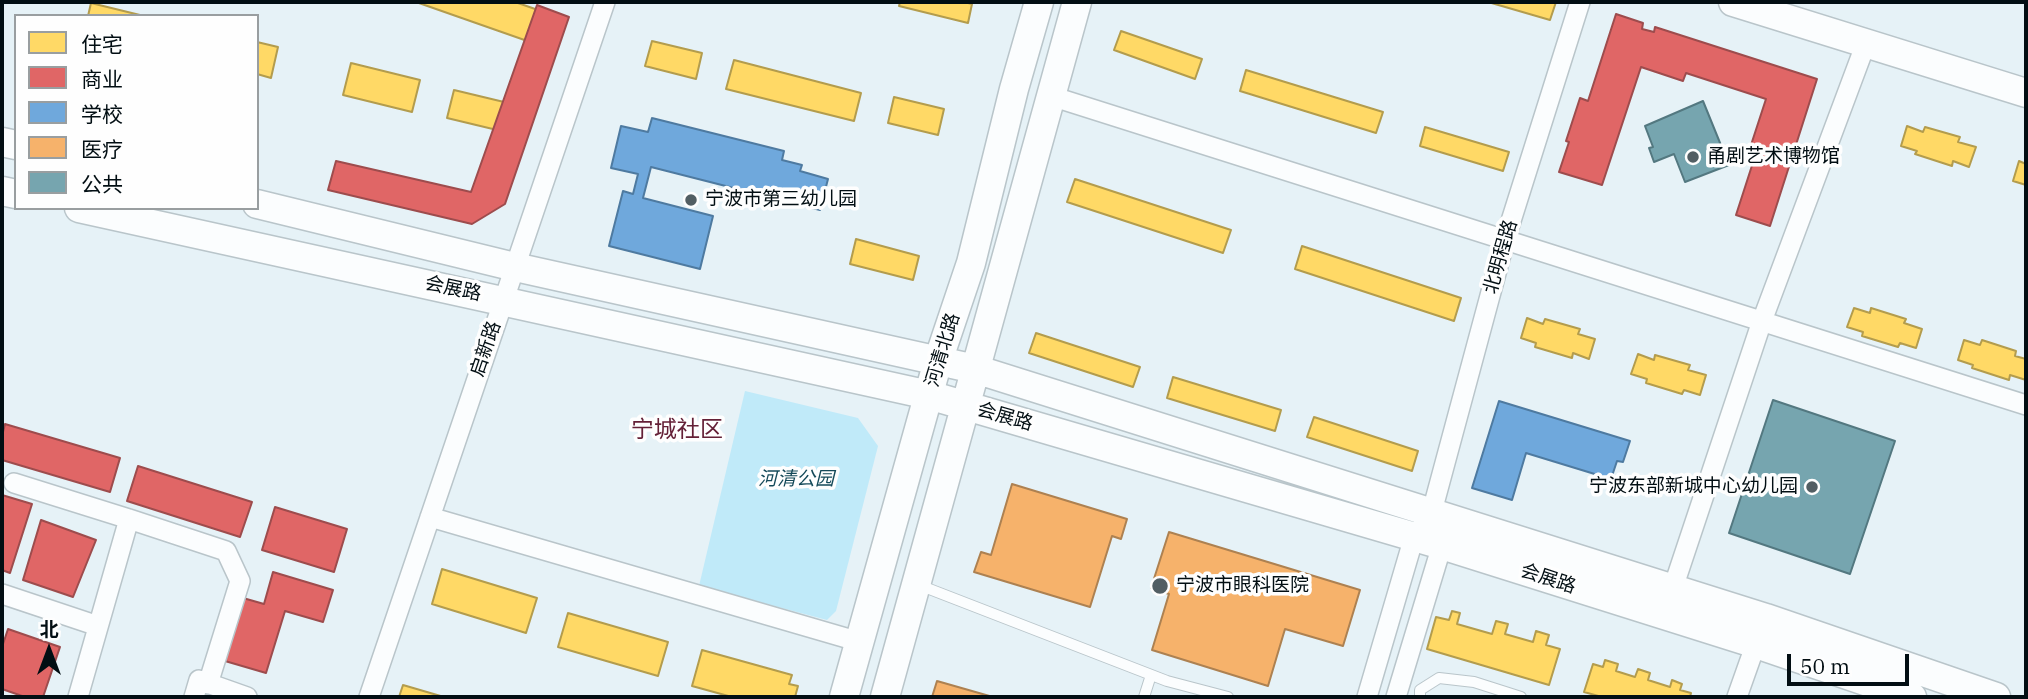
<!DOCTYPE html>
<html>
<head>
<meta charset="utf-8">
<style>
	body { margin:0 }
	#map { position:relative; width:2028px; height:699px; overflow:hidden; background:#e6f2f7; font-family:"IBM Plex Serif","Noto Sans SC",serif }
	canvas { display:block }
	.frame { position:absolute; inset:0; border:4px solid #020e13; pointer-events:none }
	.legend { position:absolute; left:14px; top:14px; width:245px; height:196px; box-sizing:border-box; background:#fefefe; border:2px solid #999ea0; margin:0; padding:9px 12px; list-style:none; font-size:21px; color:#020e13 }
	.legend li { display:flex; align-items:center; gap:14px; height:35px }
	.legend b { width:35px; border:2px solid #999ea0 }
	.north { position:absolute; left:14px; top:615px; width:70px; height:70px; -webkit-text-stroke:5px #fefefe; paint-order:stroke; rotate:0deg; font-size:19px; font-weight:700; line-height:28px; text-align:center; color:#020e13 }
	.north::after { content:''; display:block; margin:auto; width:24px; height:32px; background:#020e13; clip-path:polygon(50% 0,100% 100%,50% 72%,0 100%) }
	.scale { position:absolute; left:1787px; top:654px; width:122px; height:32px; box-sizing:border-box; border:4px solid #020e13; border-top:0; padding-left:9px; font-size:21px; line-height:24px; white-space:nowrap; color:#020e13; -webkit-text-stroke:5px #fefefe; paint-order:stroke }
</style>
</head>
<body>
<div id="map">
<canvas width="2028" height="699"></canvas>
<div class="frame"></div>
<ul class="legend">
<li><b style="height:19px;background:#ffd966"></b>住宅</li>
<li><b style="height:19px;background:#e06666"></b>商业</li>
<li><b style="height:19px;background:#6fa8dc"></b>学校</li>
<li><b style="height:19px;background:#f6b26b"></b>医疗</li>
<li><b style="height:19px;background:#76a5af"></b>公共</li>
</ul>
<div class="north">北</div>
<div class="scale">50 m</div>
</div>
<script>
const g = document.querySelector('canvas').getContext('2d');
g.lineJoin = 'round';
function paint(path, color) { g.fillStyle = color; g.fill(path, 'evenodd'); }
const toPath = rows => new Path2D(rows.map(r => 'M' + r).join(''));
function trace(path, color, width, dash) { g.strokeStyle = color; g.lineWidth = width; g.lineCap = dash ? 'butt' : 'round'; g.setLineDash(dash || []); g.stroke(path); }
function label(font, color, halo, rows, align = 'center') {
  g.font = font + ' "IBM Plex Serif","Noto Sans SC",serif'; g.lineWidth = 7; g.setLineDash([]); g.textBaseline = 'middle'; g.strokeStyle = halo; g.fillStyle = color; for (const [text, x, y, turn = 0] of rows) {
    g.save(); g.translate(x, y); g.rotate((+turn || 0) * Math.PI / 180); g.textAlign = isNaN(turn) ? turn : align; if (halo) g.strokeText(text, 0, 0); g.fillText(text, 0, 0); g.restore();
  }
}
paint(toPath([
	[745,391,858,418,878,446,836,611,827,620,699,586]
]), '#c0eaf9');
const homes = toPath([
	[416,2,515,2,564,19,553,50,416,2],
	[900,2,964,2,972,4,968,23,899,6,900,2],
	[1488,2,1556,2,1550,20,1488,2],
	[91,3,144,16,88,16,91,3],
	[1121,31,1202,59,1195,79,1114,50,1121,31],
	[652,41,702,53,696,79,645,66,652,41],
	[257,42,278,47,271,78,257,74,257,42],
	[734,60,861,93,854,121,726,89,734,60],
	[351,63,420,80,412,112,343,95,351,63],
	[1246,70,1383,112,1376,133,1240,91,1246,70],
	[454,90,529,108,522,136,447,118,454,90],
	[894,97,944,109,938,135,888,123,894,97],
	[1907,126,1923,132,1925,127,1960,137,1958,142,1976,147,1969,167,1953,161,1952,166,1915,154,1917,151,1901,146,1907,126],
	[1425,127,1509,152,1503,171,1420,146,1425,127],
	[2019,161,2026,164,2026,185,2013,181,2019,161],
	[337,163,478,196,472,220,331,187,337,163],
	[1075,179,1231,230,1223,253,1067,202,1075,179],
	[856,239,919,256,913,280,850,264,856,239],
	[1302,246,1461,298,1454,321,1295,269,1302,246],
	[1854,308,1870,313,1871,308,1906,319,1904,323,1922,329,1916,348,1900,343,1898,347,1862,336,1863,332,1847,327,1854,308],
	[1527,318,1543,324,1545,319,1580,329,1578,334,1595,339,1589,359,1573,353,1572,358,1535,347,1536,343,1521,338,1527,318],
	[1036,333,1140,367,1133,387,1029,353,1036,333],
	[1964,340,1980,345,1982,340,2016,351,2015,356,2026,359,2026,380,2010,375,2009,380,1972,368,1973,365,1958,360,1964,340],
	[1638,354,1654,360,1655,355,1690,365,1688,370,1706,375,1700,395,1684,390,1682,394,1646,383,1647,379,1631,374,1638,354],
	[1173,377,1281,410,1275,431,1167,398,1173,377],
	[1314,417,1418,451,1412,471,1307,437,1314,417],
	[442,569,537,598,526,633,432,604,442,569],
	[1452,611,1460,613,1457,624,1492,634,1496,621,1508,624,1505,634,1533,642,1536,631,1549,635,1546,645,1560,649,1549,685,1427,649,1436,617,1449,620,1452,611],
	[568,613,668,642,658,676,558,647,568,613],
	[702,650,792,675,789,684,798,686,795,697,732,697,692,686,702,650],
	[1605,660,1618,664,1616,671,1635,677,1638,669,1650,673,1648,680,1670,687,1672,680,1682,684,1680,690,1691,693,1690,697,1602,697,1584,692,1593,664,1603,667,1605,660],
	[403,685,444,697,399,697,403,685]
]);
paint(homes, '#ffd966');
trace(homes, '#b39c4d', 2);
const shops = toPath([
	[537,5,569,17,505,204,472,224,328,190,336,161,471,192,537,5],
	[1616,14,1643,23,1642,29,1654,32,1655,27,1817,79,1770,226,1736,215,1758,147,1751,145,1766,99,1686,73,1683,81,1641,67,1602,185,1559,172,1569,142,1566,141,1580,98,1588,101,1616,14],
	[5,424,120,458,110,492,2,460,2,436,5,424],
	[138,466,252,502,240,537,127,501,138,466],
	[2,495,32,504,10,573,2,570,2,495],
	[275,507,347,529,334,572,262,550,275,507],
	[41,520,96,540,73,597,23,580,41,520],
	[273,572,333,590,323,622,285,611,266,673,225,661,243,598,264,604,273,572],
	[8,629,60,647,43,697,25,697,2,689,2,647,8,629]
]);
paint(shops, '#e06666');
trace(shops, '#9d4c4d', 2);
const schools = toPath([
	[652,118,784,151,782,160,802,165,800,171,828,179,820,210,651,167,643,198,713,216,700,269,609,246,623,191,633,194,638,174,611,168,621,126,648,132,652,118],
	[1499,401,1630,441,1623,462,1617,461,1611,479,1526,453,1512,500,1472,488,1499,401]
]);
paint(schools, '#6fa8dc');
trace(schools, '#4e7aa0', 2);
const health = toPath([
	[1012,484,1127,519,1121,539,1112,536,1090,607,974,572,981,552,991,555,1012,484],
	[1169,532,1360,590,1343,646,1285,629,1268,686,1152,650,1169,594,1151,588,1169,532],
	[937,681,993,697,932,697,937,681]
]);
paint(health, '#f6b26b');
trace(health, '#ad8151', 2);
const public = toPath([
	[1703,101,1729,165,1685,182,1674,154,1654,162,1649,148,1653,147,1645,126,1703,101],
	[1773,400,1895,441,1850,574,1729,533,1773,400]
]);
paint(public, '#76a5af');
trace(public, '#537880', 2);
const lane = toPath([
	[919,585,1167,681,1228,697],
	[1144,697,1151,675],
	[1420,697,1420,690,1439,678,1474,682,1521,697]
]);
const street = toPath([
	[1051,96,2026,405],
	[14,483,129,519],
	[430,517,860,642],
	[1673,588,1762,321,1866,43],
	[2,594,98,626],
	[78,697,129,519,226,551,240,581,208,684],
	[194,697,199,680,247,697],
	[369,697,605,2],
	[1367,697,1414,537,1431,515,1505,240,1580,2],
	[1396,697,1442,545,1438,534],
	[1737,697,1760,632]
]);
const secondary = toPath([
	[1733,2,2026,93],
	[2,142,16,145],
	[2,191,16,194],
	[257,204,515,267,975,369,1766,618,1996,697],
	[79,208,929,395,1442,545,1756,644,1912,697],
	[844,697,938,361,971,263,1014,89,1039,2],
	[885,697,1077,2]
]);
trace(lane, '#b9c5ca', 12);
trace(street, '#b9c5ca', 22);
trace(secondary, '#b9c5ca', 31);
trace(lane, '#fbfdfe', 10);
trace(street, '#fbfdfe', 19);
trace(secondary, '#fbfdfe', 28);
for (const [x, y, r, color] of [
	[1693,157,7,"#525e63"],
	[691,200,7,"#525e63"],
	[1812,487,7,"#525e63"],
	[1160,586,9,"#525e63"]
]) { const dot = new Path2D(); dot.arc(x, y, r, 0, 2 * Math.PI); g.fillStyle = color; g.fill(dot); trace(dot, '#fefefe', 2.5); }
label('19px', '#020e13', '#fefefe', [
	["甬剧艺术博物馆",1707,157],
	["宁波市第三幼儿园",705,200],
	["宁波东部新城中心幼儿园",1798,487,"right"],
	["宁波市眼科医院",1176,586]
], 'left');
label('19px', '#020e13', '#fefefe', [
	["北明程路",1501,257,-74],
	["会展路",453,289,12],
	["启新路",486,349,-71],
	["河清北路",943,350,-73],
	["会展路",1005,417,16],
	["会展路",1548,579,18]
]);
label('italic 19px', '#144959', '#fefefe', [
	["河清公园",796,480]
]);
label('23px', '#642037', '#fefefe', [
	["宁城社区",677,430]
]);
</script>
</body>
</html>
